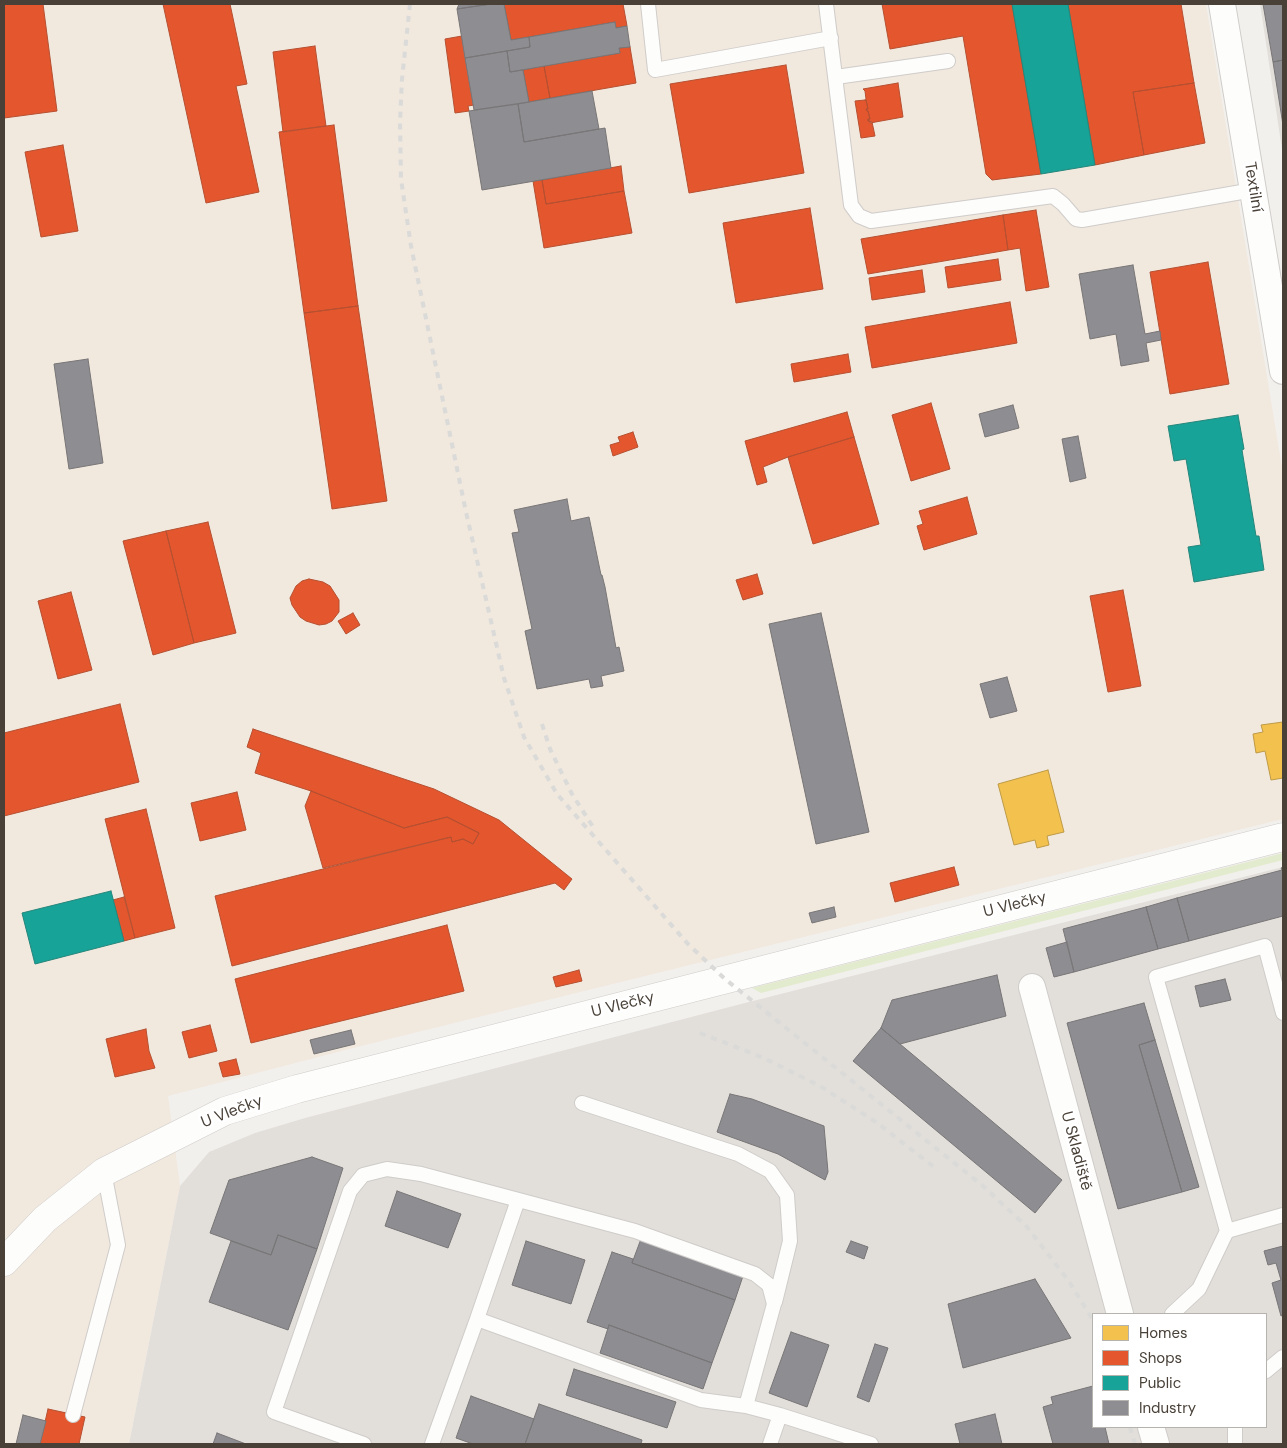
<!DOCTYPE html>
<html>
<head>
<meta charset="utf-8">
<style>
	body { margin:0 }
	#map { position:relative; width:1287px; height:1448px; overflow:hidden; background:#f2f0ed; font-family:"DM Sans",sans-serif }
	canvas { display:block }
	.frame { position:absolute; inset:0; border:5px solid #494138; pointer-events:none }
	.legend { position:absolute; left:1092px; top:1313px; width:175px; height:115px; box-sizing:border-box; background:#fff; border:1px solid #b6b3af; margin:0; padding:6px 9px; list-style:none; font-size:15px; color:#494138 }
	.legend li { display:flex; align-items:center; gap:10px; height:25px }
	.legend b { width:25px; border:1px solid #b6b3af }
</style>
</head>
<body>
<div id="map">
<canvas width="1287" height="1448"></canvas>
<div class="frame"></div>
<ul class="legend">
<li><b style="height:14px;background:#f2c14e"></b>Homes</li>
<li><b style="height:14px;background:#e4572e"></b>Shops</li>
<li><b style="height:14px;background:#17a398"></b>Public</li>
<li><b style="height:14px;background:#8d8d92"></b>Industry</li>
</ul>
</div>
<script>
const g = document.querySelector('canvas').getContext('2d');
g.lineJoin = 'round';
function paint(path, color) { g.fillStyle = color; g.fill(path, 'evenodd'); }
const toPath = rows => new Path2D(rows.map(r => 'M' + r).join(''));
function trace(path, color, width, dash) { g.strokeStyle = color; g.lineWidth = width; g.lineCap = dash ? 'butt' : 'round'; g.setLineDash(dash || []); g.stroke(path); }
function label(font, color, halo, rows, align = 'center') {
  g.font = font + ' "DM Sans",sans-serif'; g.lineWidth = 5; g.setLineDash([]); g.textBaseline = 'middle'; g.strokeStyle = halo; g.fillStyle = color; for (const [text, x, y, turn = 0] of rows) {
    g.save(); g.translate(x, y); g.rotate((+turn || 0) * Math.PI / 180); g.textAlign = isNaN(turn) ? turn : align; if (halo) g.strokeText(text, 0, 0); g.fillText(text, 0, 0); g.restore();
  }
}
paint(toPath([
	[4,4,1206,4,1283,474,1283,819,365,1045,168,1096,180,1186,129,1444,4,1444]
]), '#f1e8de');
paint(toPath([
	[1260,4,1283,4,1283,156],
	[1283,867,1283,1444,129,1444,180,1186,209,1152,255,1133,305,1118,737,1005],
	[1093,1314,1266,1314,1266,1427,1093,1427]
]), '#e2dfdb');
paint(toPath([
	[1283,853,1283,860,761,993,752,988]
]), '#e2ebce');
const homes = toPath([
	[1283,722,1283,778,1271,780,1265,751,1256,753,1253,734,1263,732,1261,725,1283,722],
	[1048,770,1064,832,1047,836,1049,845,1037,848,1035,840,1014,845,998,784,1048,770]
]);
paint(homes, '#f2c14e');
trace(homes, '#bf9b47', 1);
const shops = toPath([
	[4,4,43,4,57,111,4,118,4,4],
	[163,4,230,4,247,84,236,86,259,192,206,203,163,4],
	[504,4,623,4,627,26,616,28,615,22,511,40,504,4],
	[882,4,1012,4,1041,174,992,180,986,174,963,36,890,49,882,4],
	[1068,4,1181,4,1194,83,1133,92,1144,155,1095,165,1068,4],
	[462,36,474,105,468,106,469,111,455,113,445,39,462,36],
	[315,46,326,126,283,132,273,52,315,46],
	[630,47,636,83,550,98,544,66,620,53,619,48,630,47],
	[786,65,804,173,689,193,670,84,786,65],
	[544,66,550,98,529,102,523,70,544,66],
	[898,83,903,117,870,123,870,121,868,121,868,119,870,119,868,111,867,111,866,109,868,109,866,100,865,101,866,99,865,91,863,89,898,83],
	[1194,83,1205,143,1144,155,1133,92,1194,83],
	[865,100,866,100,868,109,866,109,867,111,868,111,870,119,868,119,868,121,872,122,875,136,861,138,855,101,865,100],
	[334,125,358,306,304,313,279,132,334,125],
	[63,145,78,231,41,237,25,152,63,145],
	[621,166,624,191,546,204,542,180,621,166],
	[542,180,546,204,624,191,632,233,544,248,533,181,542,180],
	[810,208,823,289,736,303,723,223,810,208],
	[1036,210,1049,287,1026,291,1020,248,1008,250,1003,215,1036,210],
	[1003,215,1008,250,868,274,861,239,1003,215],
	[998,259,1001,280,948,288,945,267,998,259],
	[1208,262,1229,384,1170,394,1150,272,1208,262],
	[922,270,925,292,872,300,869,278,922,270],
	[1010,302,1017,343,872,368,865,327,1010,302],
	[358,306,387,501,332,509,304,313,358,306],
	[848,354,851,372,794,382,791,364,848,354],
	[931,403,950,469,911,481,892,415,931,403],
	[847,412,854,437,788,457,763,467,767,482,757,485,745,441,847,412],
	[633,432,638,447,613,456,610,445,620,442,618,437,633,432],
	[854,437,879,524,813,544,788,457,854,437],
	[967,497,977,534,924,550,917,526,923,524,919,511,967,497],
	[208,522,236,633,194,643,166,531,208,522],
	[166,531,194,643,153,655,123,541,166,531],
	[757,574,763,594,743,600,736,580,757,574],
	[309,579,323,582,330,586,339,600,339,612,332,621,326,624,319,625,306,621,300,617,292,605,290,598,296,586,302,581,309,579],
	[1123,590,1141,686,1108,692,1090,596,1123,590],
	[71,592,92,670,58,679,38,601,71,592],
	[353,613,360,625,346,634,338,621,353,613],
	[120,704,139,782,4,816,4,733,120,704],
	[253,729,434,789,499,820,572,879,564,890,555,883,232,966,215,896,451,837,452,842,463,839,473,844,479,833,447,817,404,828,311,791,255,773,261,753,247,747,253,729],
	[311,791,404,828,447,817,479,833,473,844,463,839,452,842,451,837,323,868,305,806,311,791],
	[237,792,246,830,200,841,191,803,237,792],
	[146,809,175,928,135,938,105,819,146,809],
	[954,867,959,885,895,902,890,883,954,867],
	[124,897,135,938,124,941,113,900,124,897],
	[447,925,464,991,251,1043,235,979,447,925],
	[579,970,582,981,556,987,553,977,579,970],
	[210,1025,217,1051,189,1058,182,1032,210,1025],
	[146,1029,149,1051,155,1068,115,1077,106,1039,146,1029],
	[236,1059,240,1074,223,1077,219,1063,236,1059],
	[48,1409,85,1417,79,1444,40,1444,48,1409]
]);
paint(shops, '#e4572e');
trace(shops, '#b65031', 1);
const public = toPath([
	[1012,4,1068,4,1095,165,1041,174,1012,4],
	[1238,415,1244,449,1242,450,1256,536,1259,536,1264,570,1194,582,1188,547,1201,545,1186,459,1174,461,1168,426,1238,415],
	[111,891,124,941,35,964,22,913,111,891]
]);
paint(public, '#17a398');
trace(public, '#26867b', 1);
const industry = toPath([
	[459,4,491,4,457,9,459,4],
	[491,4,504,4,511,40,529,37,530,47,465,58,457,9,491,4],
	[1263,4,1283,4,1283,60,1273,62,1263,4],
	[615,22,616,28,627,26,630,47,619,48,620,53,510,72,507,51,530,47,529,37,615,22],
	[507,51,510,72,523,70,529,102,474,110,465,58,507,51],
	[1283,60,1283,125,1273,62,1283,60],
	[592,91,599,129,524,142,518,104,592,91],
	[518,104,524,142,605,128,611,168,482,190,469,111,518,104],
	[1133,265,1145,334,1160,331,1161,340,1146,343,1149,361,1121,366,1116,334,1090,339,1079,274,1133,265],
	[88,359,103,463,69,469,54,364,88,359],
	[1013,405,1019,428,985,437,979,414,1013,405],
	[1078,436,1086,478,1070,482,1062,439,1078,436],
	[567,499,571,521,589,517,601,575,602,575,605,587,616,648,619,647,624,671,601,676,603,686,591,688,589,679,537,689,525,631,532,629,512,533,519,532,514,510,567,499],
	[821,613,869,832,816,844,769,624,821,613],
	[1007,677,1017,711,990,718,980,684,1007,677],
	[1283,867,1283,916,1189,941,1177,898,1282,870,1281,868,1283,867],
	[1177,898,1189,941,1158,949,1146,907,1177,898],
	[834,907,836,917,812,923,809,913,834,907],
	[1146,907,1158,949,1074,972,1063,929,1146,907],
	[1067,942,1074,972,1054,977,1046,948,1067,942],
	[997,975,1006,1016,900,1044,881,1028,892,1000,997,975],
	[1225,979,1231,1000,1200,1007,1195,986,1225,979],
	[1144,1003,1155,1040,1139,1045,1182,1192,1118,1209,1067,1023,1144,1003],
	[881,1028,1062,1180,1035,1213,853,1061,881,1028],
	[351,1030,355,1044,314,1054,310,1040,351,1030],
	[1155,1040,1199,1187,1182,1192,1139,1045,1155,1040],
	[730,1094,752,1099,824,1126,828,1172,825,1180,778,1154,717,1132,730,1094],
	[312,1157,343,1168,317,1249,278,1235,271,1255,210,1233,229,1180,312,1157],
	[397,1191,461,1214,448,1248,385,1226,397,1191],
	[278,1235,317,1249,288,1330,209,1302,231,1241,271,1255,278,1235],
	[641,1239,743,1276,735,1300,632,1263,641,1239],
	[526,1241,585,1260,571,1304,512,1285,526,1241],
	[851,1241,868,1247,864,1259,846,1252,851,1241],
	[1283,1246,1283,1315,1281,1316,1272,1283,1281,1280,1276,1263,1268,1265,1264,1251,1283,1246],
	[612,1252,633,1259,632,1263,735,1300,712,1363,609,1325,608,1329,587,1322,612,1252],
	[1035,1279,1071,1338,963,1368,948,1304,1035,1279],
	[609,1325,712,1363,703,1389,600,1353,609,1325],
	[791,1332,829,1345,807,1407,769,1393,791,1332],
	[875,1344,888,1348,869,1402,857,1397,875,1344],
	[574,1369,676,1402,667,1428,566,1395,574,1369],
	[1093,1386,1093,1427,1105,1427,1109,1444,1053,1444,1043,1407,1053,1404,1051,1397,1093,1386],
	[471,1396,534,1419,525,1444,473,1444,456,1438,471,1396],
	[539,1404,642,1440,641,1444,525,1444,539,1404],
	[995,1414,1002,1444,960,1444,955,1424,995,1414],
	[23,1415,46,1421,40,1444,16,1444,23,1415],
	[217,1433,246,1444,213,1444,217,1433]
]);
paint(industry, '#8d8d92');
trace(industry, '#797677', 1);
const service = toPath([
	[648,4,655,70,831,38],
	[826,4,851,205,859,216,871,221,1053,196,1063,204,1076,219,1082,220,1253,190],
	[836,77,948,61],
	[582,1103,738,1154,770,1171,787,1195,790,1241,775,1302],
	[1227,1231,1283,1215],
	[1172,1314,1199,1289,1227,1231,1156,977,1265,946,1283,1013],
	[477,1319,518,1200],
	[1266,1371,1283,1357],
	[73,1415,118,1245,104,1172],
	[1235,1427,1235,1444],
	[364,1444,274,1412,350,1191,363,1175,387,1169,421,1174,635,1231,755,1274,769,1285,774,1304,746,1406,780,1415],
	[432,1444,477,1319,701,1400,746,1406],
	[770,1444,780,1415,871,1444]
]);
const minor = toPath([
	[1222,4,1283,371],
	[1032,987,1120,1314],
	[1151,1427,1156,1444]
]);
const tertiary = toPath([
	[4,1262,45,1219,104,1172,225,1111,297,1089,1283,837]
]);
trace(service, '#cfccc9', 16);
trace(minor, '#cfccc9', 28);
trace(tertiary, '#cfccc9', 29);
trace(service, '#fdfdfc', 14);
trace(minor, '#fdfdfc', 26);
trace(tertiary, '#fdfdfc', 28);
trace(toPath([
	[410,4,402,79,400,122,401,179,411,246,466,512,504,678,524,737,557,794,688,944,725,979,983,1186,1027,1227,1068,1280,1093,1320],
	[542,724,550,749,572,794,595,830],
	[700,1033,764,1058,820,1086,876,1122,934,1167],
	[1130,1427,1135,1444]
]), '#dadad9', 4, [6, 6]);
label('16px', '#494138', '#fff', [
	["Textilní",1253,187,81],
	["U Vlečky",1015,905,-14],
	["U Vlečky",623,1005,-14],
	["U Vlečky",232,1112,-21],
	["U Skladiště",1076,1151,75]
]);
</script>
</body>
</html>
